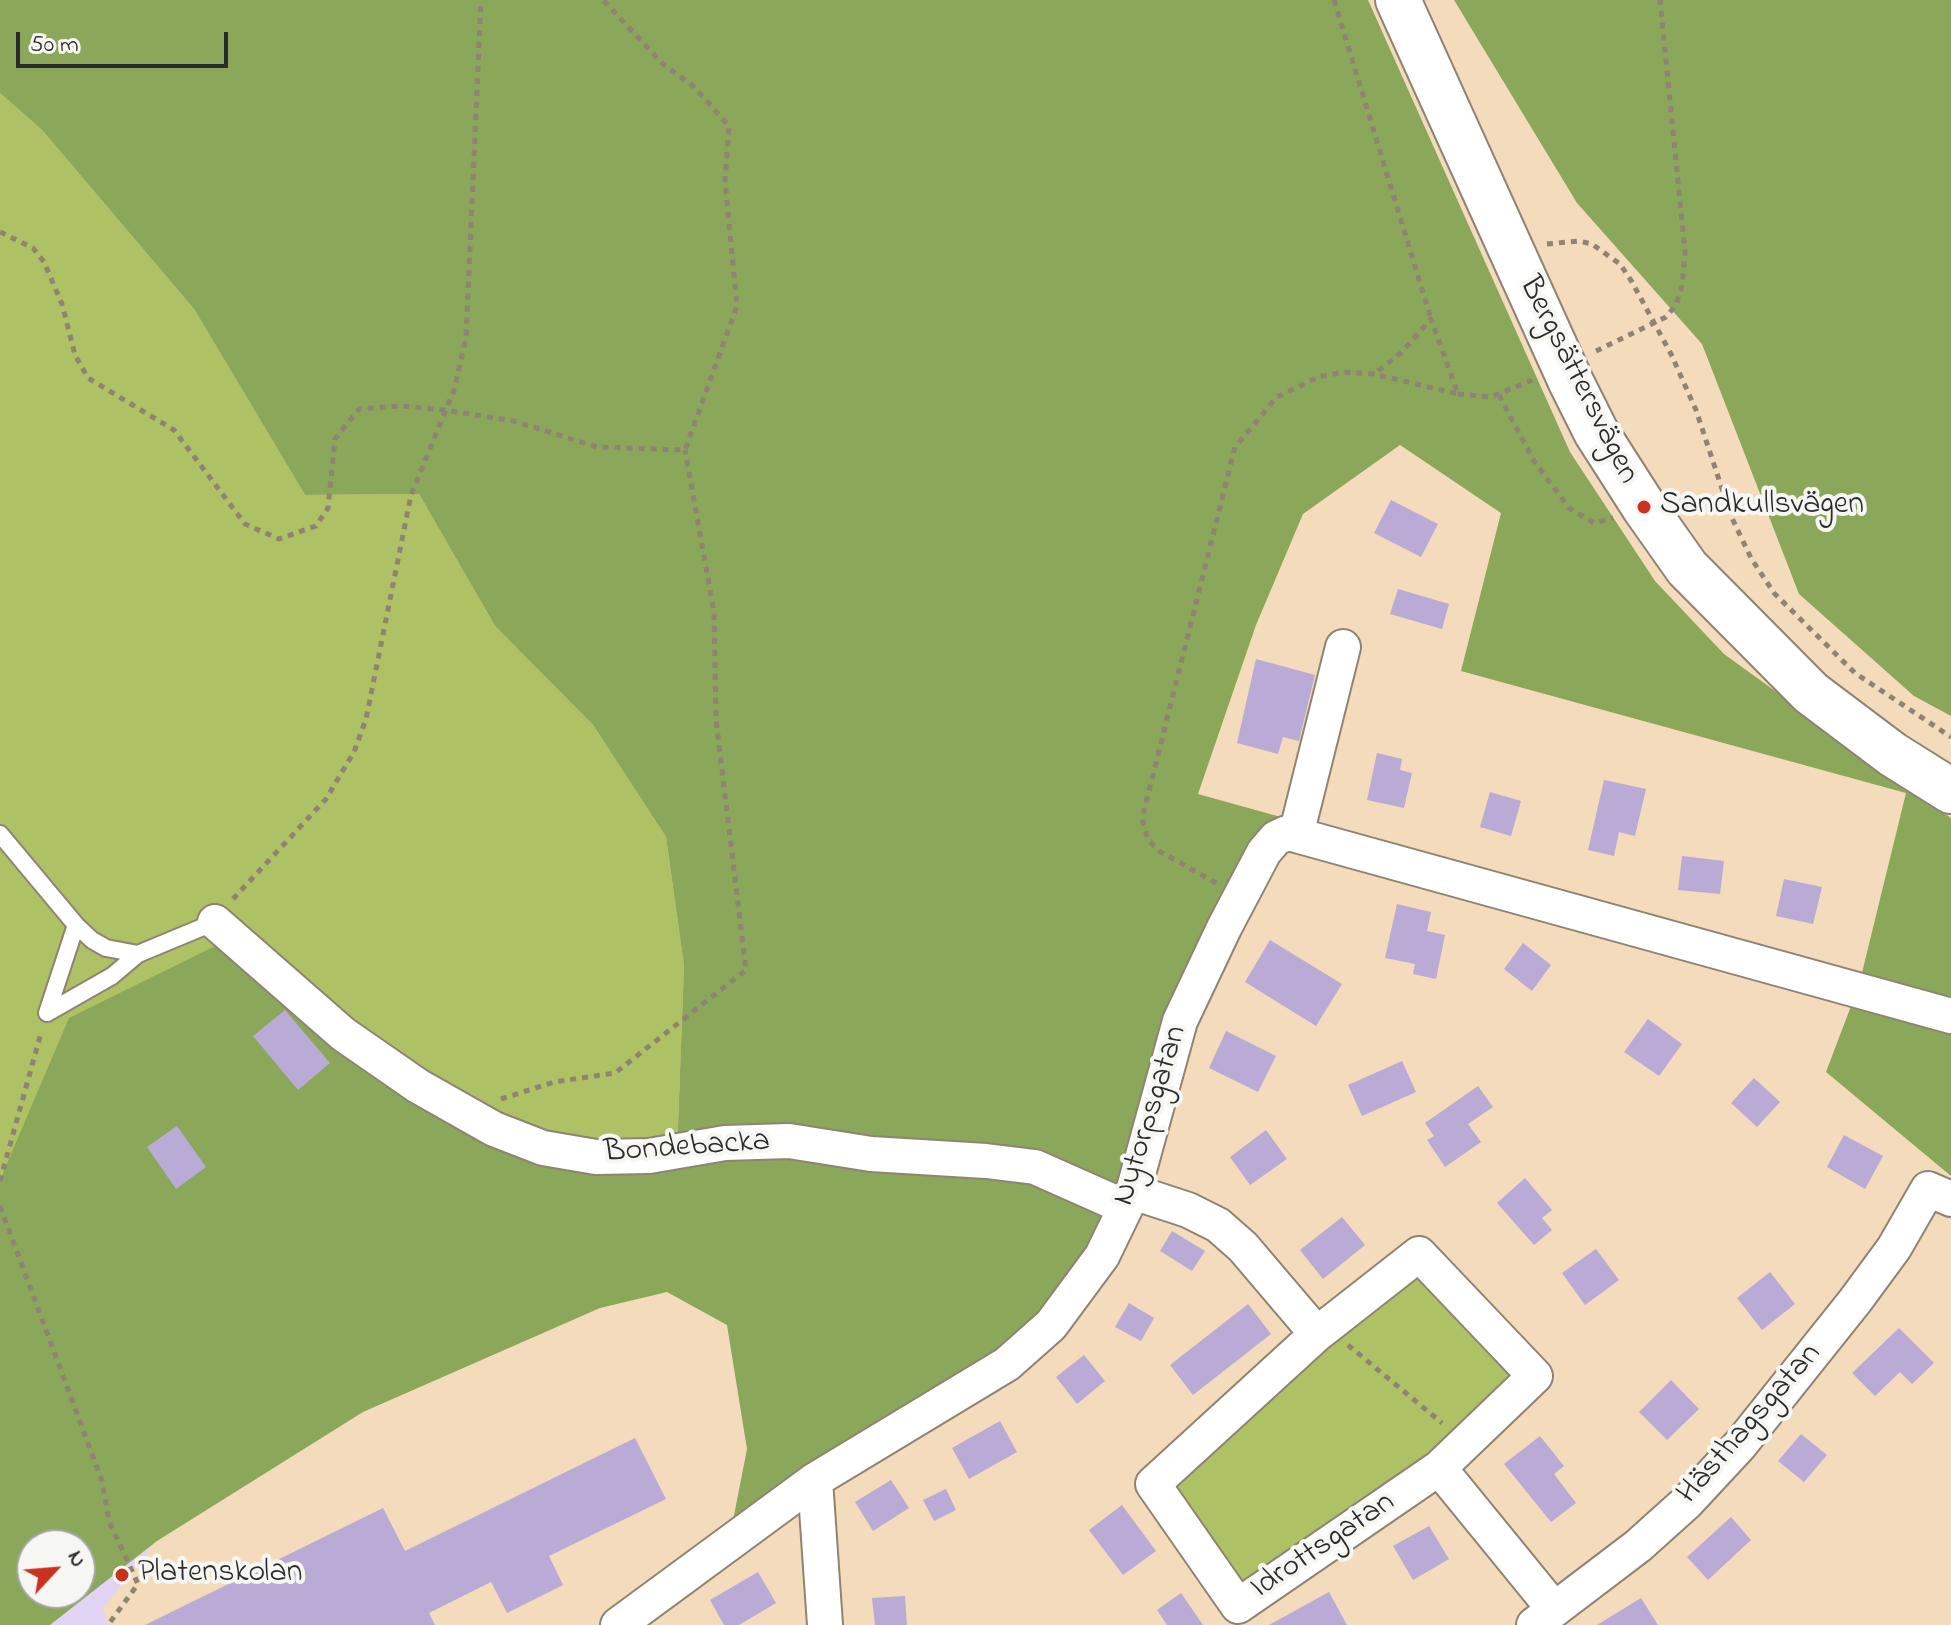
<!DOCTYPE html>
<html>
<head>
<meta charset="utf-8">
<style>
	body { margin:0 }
	#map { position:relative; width:1951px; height:1625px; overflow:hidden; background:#f3dbbb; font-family:"Indie Flower",sans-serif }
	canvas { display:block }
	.north { position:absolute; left:16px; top:1529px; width:80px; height:80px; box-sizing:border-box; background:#f6f6f2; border:2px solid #a5a5a2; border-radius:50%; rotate:64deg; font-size:22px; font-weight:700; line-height:32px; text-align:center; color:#2b2b2b }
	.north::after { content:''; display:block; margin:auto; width:28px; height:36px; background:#c8321e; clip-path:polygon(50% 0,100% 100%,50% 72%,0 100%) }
	.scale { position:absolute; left:16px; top:32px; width:212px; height:36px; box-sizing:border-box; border:4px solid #2b2b2b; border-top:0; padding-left:10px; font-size:24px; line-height:28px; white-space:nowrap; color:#2b2b2b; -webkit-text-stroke:6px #f6f6f2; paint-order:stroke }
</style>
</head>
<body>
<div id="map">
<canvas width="1951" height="1625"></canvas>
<div class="north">N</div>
<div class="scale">50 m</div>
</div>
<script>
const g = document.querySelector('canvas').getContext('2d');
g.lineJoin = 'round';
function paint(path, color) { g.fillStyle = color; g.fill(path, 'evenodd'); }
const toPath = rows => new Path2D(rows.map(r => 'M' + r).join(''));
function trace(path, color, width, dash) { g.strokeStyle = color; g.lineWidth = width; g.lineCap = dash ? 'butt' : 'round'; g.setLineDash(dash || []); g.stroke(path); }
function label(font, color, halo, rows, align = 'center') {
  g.font = font + ' "Indie Flower",sans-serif'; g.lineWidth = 8; g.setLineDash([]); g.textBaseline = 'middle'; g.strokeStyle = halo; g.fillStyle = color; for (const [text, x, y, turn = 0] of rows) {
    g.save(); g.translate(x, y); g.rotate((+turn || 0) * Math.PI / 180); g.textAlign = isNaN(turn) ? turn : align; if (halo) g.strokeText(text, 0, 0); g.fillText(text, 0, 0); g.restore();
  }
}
paint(toPath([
	[156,1541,103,1608,108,1625,50,1625]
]), '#e1d4f4');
paint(toPath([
	[0,93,42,130,194,309,305,495,419,494,495,626,593,725,666,837,684,966,677,1153,3,1172,0,1180],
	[1423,1257,1531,1375,1240,1604,1174,1482]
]), '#afc165');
paint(toPath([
	[0,0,1368,0,1570,452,1655,581,1724,654,1951,818,1951,1176,1826,1072,1859,985,1906,793,1461,671,1501,513,1400,445,1303,514,1256,625,1198,794,1313,826,1269,856,1049,1340,729,1541,747,1449,727,1325,667,1292,600,1308,363,1412,157,1541,50,1625,0,1625,0,1180,69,1018,215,946,450,1114,569,1155,677,1152,684,966,666,837,593,725,495,626,419,494,305,495,194,309,42,130,0,93],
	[32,1545,80,1545,80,1593,32,1593],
	[1454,0,1951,0,1951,716,1914,696,1799,594,1702,344,1577,203]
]), '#8ba75a');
paint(toPath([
	[1391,500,1438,524,1421,557,1374,533],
	[1398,589,1449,604,1442,629,1390,614],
	[1256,659,1315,675,1299,741,1283,737,1278,754,1237,743],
	[1377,753,1402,759,1400,770,1412,773,1404,808,1367,800],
	[1604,780,1646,789,1635,836,1619,832,1614,856,1588,850],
	[1490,792,1521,801,1511,836,1480,827],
	[1682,856,1724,861,1720,894,1678,890],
	[1784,879,1822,887,1813,924,1776,916],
	[1397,904,1431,912,1427,931,1445,935,1436,979,1413,974,1415,964,1385,958],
	[1270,940,1342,984,1316,1026,1245,982],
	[1523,943,1551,965,1532,991,1504,969],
	[285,1010,330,1063,298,1090,253,1036],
	[1648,1019,1682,1044,1659,1076,1624,1052],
	[1226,1031,1276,1056,1258,1092,1209,1068],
	[1402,1061,1416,1092,1362,1116,1348,1085],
	[1754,1078,1780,1102,1757,1127,1731,1103],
	[1478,1086,1493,1107,1468,1124,1481,1142,1445,1167,1427,1140,1434,1136,1425,1123],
	[177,1126,206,1167,176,1189,147,1147],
	[1266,1130,1287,1159,1250,1185,1230,1157],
	[1844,1135,1883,1156,1865,1189,1827,1167],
	[1525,1178,1552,1210,1542,1218,1552,1230,1534,1245,1497,1203],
	[1342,1217,1365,1245,1323,1279,1300,1250],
	[1172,1231,1205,1251,1192,1271,1160,1251],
	[1596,1249,1619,1280,1585,1305,1562,1273],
	[1770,1272,1795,1304,1762,1330,1737,1298],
	[1129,1303,1154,1318,1141,1341,1115,1327],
	[1248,1304,1271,1334,1193,1395,1170,1365],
	[1899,1328,1934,1363,1912,1384,1900,1372,1875,1396,1852,1373],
	[1084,1355,1105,1381,1077,1404,1056,1377],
	[1671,1380,1699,1409,1667,1440,1639,1412],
	[1000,1421,1017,1452,969,1479,952,1448],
	[1801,1434,1827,1455,1804,1482,1778,1461],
	[1540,1436,1564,1466,1554,1474,1576,1503,1551,1522,1504,1464],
	[635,1438,666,1499,549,1556,563,1585,507,1613,491,1582,429,1613,435,1625,145,1625,383,1508,405,1551],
	[891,1480,909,1508,873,1531,855,1502],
	[946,1489,956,1510,934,1521,923,1500],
	[1122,1505,1156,1551,1123,1575,1089,1530],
	[1731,1517,1751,1540,1708,1580,1687,1557],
	[1429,1526,1449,1559,1413,1580,1393,1546],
	[758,1572,776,1603,739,1625,724,1625,710,1600],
	[1329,1592,1347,1625,1269,1625],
	[1181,1593,1203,1625,1167,1625,1157,1610],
	[905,1596,907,1625,875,1625,872,1598],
	[1641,1598,1658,1625,1597,1625]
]), '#baaad6');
const lane = toPath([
	[0,834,76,925,92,940,106,948,138,954],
	[47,1013,112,976,138,954,215,922],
	[47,1013,76,925]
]);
const street = toPath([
	[1296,835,1343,647],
	[215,922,343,1034,418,1086,494,1129,543,1148,596,1157,649,1156,725,1143,789,1141,871,1154,986,1161,1035,1167,1125,1207],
	[1133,1192,1188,1210,1218,1225,1243,1247,1317,1334],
	[1439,1468,1238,1606,1153,1484,1317,1334,1419,1254,1535,1376,1439,1468,1554,1609],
	[815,1480,825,1625],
	[618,1625,815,1480,1007,1364,1051,1325,1102,1256,1133,1192,1180,1021,1224,928,1264,852,1276,838,1287,833,1296,835,1951,1016],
	[1534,1625,1638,1546,1687,1502,1740,1445,1855,1301,1894,1248,1928,1189,1951,1199]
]);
const secondary = toPath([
	[1398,0,1571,382,1596,432,1644,507,1687,568,1811,693,1892,754,1951,791]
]);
trace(lane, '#8f8373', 20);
trace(street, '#8f8373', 38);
trace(secondary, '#8f8373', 48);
trace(toPath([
	[1334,0,1431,319],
	[0,232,33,248,44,262,62,304,75,355,88,378,174,430,245,524,279,539,316,526,328,508,335,439,359,409,400,406,445,410,514,421,597,447,685,450,737,306,725,181,729,126,693,86,662,63,603,0],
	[1547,244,1579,241,1592,244,1620,264,1632,282,1671,354,1696,410,1731,516,1751,558,1774,593,1855,673,1951,737],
	[1596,351,1666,317,1676,305,1682,286,1685,252,1660,0],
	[1458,394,1491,397,1532,380],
	[1499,395,1534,461,1569,508,1594,523,1613,518],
	[1216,883,1159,851,1148,840,1142,819,1235,447,1277,397,1318,377,1344,372,1374,374,1458,394,1431,319,1401,353,1374,374],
	[233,899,326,799,354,752,366,719,411,495,454,390,466,338,481,0],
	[501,1099,554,1082,615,1073,746,970,716,720,714,612,685,450],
	[0,1181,41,1033],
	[0,1206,102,1481,109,1521,138,1584,108,1625],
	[1348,1345,1442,1423]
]), '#8f8373', 5, [6, 6]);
trace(lane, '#fff', 16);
trace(street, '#fff', 34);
trace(secondary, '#fff', 44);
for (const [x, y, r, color] of [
	[1644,507,8,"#c8321e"],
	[122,1575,8,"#c8321e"]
]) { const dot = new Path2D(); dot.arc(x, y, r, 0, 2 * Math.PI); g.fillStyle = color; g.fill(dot); trace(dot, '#f6f6f2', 3); }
label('32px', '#2b2b2b', '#f6f6f2', [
	["Bergsättersvägen",1577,381,63],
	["Nytorpsgatan",1152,1116,-73],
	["Bondebacka",687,1149,-4],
	["Hästhagsgatan",1751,1425,-49],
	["Idrottsgatan",1324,1547,-34]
]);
label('32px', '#2b2b2b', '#f6f6f2', [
	["Sandkullsvägen",1660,507],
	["Platenskolan",138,1575]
], 'left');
</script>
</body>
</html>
